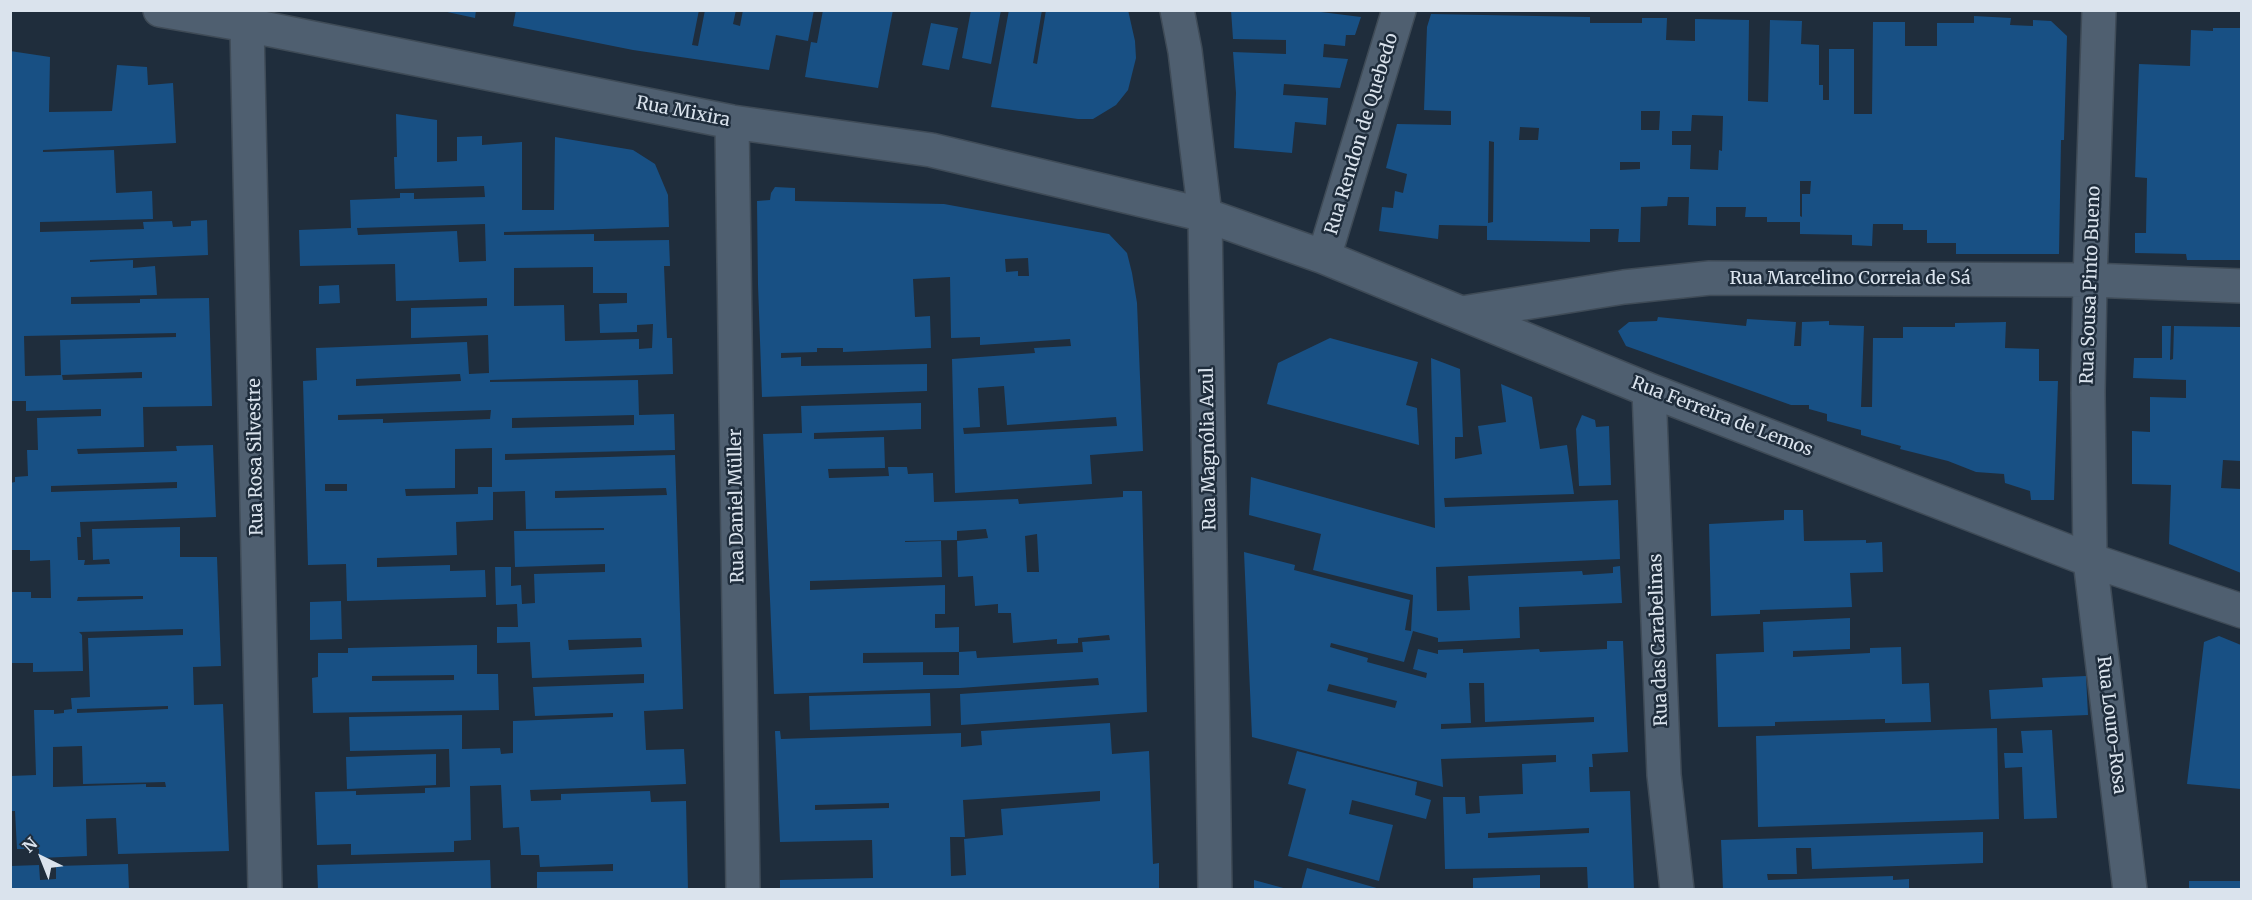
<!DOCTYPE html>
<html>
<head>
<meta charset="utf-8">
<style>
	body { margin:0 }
	#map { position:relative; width:2252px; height:900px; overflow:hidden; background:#1f2d3c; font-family:Merriweather,serif }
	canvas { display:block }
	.frame { position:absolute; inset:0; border:12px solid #dae3ed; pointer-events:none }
	.north { position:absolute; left:12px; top:828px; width:60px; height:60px; -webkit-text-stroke:4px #1f2d3c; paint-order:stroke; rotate:317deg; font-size:16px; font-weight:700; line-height:24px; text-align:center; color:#dae3ed }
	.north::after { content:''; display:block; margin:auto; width:21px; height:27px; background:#dae3ed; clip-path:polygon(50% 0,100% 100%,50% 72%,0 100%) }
</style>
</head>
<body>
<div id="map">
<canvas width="2252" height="900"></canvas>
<div class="frame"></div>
<div class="north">N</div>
</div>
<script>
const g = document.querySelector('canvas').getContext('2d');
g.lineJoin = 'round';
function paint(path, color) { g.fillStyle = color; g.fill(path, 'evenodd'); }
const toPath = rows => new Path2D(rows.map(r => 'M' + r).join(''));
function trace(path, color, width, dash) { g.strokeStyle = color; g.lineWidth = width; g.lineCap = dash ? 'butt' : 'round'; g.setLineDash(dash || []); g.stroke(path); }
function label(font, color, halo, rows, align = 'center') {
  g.font = font + ' Merriweather,serif'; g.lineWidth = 5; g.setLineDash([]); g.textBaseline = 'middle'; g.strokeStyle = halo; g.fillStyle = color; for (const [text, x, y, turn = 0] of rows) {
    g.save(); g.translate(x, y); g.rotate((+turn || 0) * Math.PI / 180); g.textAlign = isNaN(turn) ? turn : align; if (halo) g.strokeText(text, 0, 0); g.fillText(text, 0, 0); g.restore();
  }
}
paint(toPath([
	[438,10,476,10,475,18],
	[516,10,699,10,692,45,698,46,705,10,736,10,733,24,740,26,743,10,814,10,808,41,776,35,769,70,633,50,513,26],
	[823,10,893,10,878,88,805,77,811,42,817,43],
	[971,10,1001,10,991,64,962,58],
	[1009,10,1042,10,1033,63,1037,64,1046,10,1128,10,1135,41,1136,58,1128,90,1116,105,1093,119,1078,119,991,107],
	[1231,10,1305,10,1361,17,1355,35,1346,35,1345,46,1324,44,1323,57,1348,59,1340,88,1284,84,1283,95,1328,98,1326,125,1295,122,1292,153,1234,148,1236,93,1233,52,1286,54,1286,40,1233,39],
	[1431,14,1590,17,1590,23,1642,23,1642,18,1667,18,1666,40,1695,41,1695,19,1749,20,1748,101,1768,102,1770,20,1802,21,1801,44,1819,45,1819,85,1823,85,1823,100,1829,100,1829,49,1854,49,1854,114,1872,114,1873,22,1905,22,1905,46,1937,46,1937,23,1974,23,1974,16,2011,18,2010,25,2033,26,2033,20,2051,21,2067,36,2064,140,2061,140,2059,254,1956,254,1956,243,1927,243,1927,230,1903,230,1903,224,1873,224,1872,246,1852,245,1852,235,1800,234,1800,222,1767,222,1767,217,1745,217,1746,207,1716,207,1716,226,1688,225,1689,197,1668,197,1667,206,1641,207,1640,242,1618,242,1619,229,1590,229,1590,242,1487,240,1487,226,1439,225,1438,239,1379,231,1382,207,1393,208,1395,191,1403,193,1407,174,1386,168,1397,124,1451,125,1451,111,1424,110,1427,27],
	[1641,111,1660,111,1659,130,1641,130],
	[1692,115,1723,116,1722,151,1719,150,1718,170,1690,169,1691,145,1672,145,1672,131,1691,131],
	[1520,127,1539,128,1538,140,1519,140],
	[1489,141,1494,142,1493,222,1488,223],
	[1620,162,1640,162,1640,169,1620,170],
	[1800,181,1811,181,1810,194,1802,194,1802,217,1800,216],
	[931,23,958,28,949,70,922,65],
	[2213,28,2241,28,2241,260,2187,260,2186,254,2135,253,2135,233,2146,233,2147,178,2135,177,2139,64,2190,66,2191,30,2213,31],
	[10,51,50,57,49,112,112,111,117,65,147,67,148,85,173,83,176,143,43,150,43,152,114,150,116,193,152,191,153,219,40,222,40,232,144,229,143,222,172,221,173,227,191,226,191,221,207,220,208,255,90,260,90,262,133,260,133,268,155,266,157,295,71,297,71,304,140,303,140,299,209,298,212,406,143,407,144,447,77,449,78,454,177,451,176,446,213,445,216,517,80,522,81,537,77,537,78,560,85,560,84,565,110,564,109,559,93,560,92,529,180,527,180,557,217,557,221,666,193,667,194,705,223,704,229,851,118,854,116,818,86,819,87,856,39,858,39,849,17,849,15,811,10,811,10,776,36,775,34,710,54,710,54,714,64,713,64,710,72,709,71,698,90,697,88,638,183,635,183,629,79,632,82,635,83,671,33,672,33,663,10,663,11,592,31,592,31,598,51,598,50,560,30,561,30,550,10,550,10,483,15,482,15,477,28,476,27,450,38,450,37,418,101,416,101,409,26,411,26,401,10,401],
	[176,333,176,337,60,340,61,375,25,376,24,336],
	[142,372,142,378,63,380,62,375],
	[177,482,177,488,51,492,51,486],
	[143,596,143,599,77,601,78,597],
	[168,706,168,709,77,713,77,709],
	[82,746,83,784,165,782,166,787,146,787,146,784,53,787,53,747],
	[396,114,437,120,437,162,457,161,457,137,482,136,482,145,522,142,522,210,554,210,555,137,633,150,655,164,668,195,669,227,504,232,504,235,594,234,594,241,669,240,670,266,664,266,667,338,672,338,673,374,490,380,490,382,638,380,639,415,674,414,675,450,505,454,505,460,675,455,683,709,644,711,646,750,684,749,686,784,530,790,531,801,561,800,561,794,650,791,651,802,686,801,688,890,537,890,537,872,613,871,613,864,540,867,539,855,521,855,519,827,503,828,501,785,470,786,471,840,454,841,454,852,351,855,351,844,317,845,315,792,356,791,356,795,425,793,425,788,450,787,449,749,350,751,349,717,462,715,462,749,500,748,501,754,513,753,513,721,613,717,613,713,535,716,533,687,644,683,644,674,532,678,530,642,497,643,497,627,518,627,517,604,496,605,495,567,511,567,511,586,521,585,522,604,535,603,534,574,605,572,605,564,515,567,514,531,604,530,604,528,526,529,525,491,493,492,493,520,456,522,457,555,377,558,377,567,450,565,450,571,485,570,486,597,347,601,346,564,308,565,303,381,317,380,316,348,467,342,469,374,489,373,488,335,411,338,411,308,487,306,487,298,396,301,395,264,300,266,299,230,351,228,350,200,400,198,400,193,414,193,414,199,485,197,484,186,395,189,394,157,397,157],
	[485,224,486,261,459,262,457,231,358,235,357,228],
	[593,267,593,293,627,293,627,303,599,304,600,333,637,332,637,325,653,324,652,348,639,349,639,339,565,341,564,305,514,306,514,268],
	[460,374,461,381,356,386,356,379],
	[491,410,490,419,383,423,383,419,338,420,338,415],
	[634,415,634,425,512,428,512,418],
	[492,448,492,487,478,487,478,494,406,496,405,489,455,488,455,449],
	[325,484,347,484,347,491,325,491],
	[666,488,667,495,555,498,555,491],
	[641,638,642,647,569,650,568,640],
	[775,187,795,188,795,201,944,204,1109,234,1127,253,1132,273,1137,303,1143,451,1090,455,1092,484,955,493,952,359,1035,353,1034,348,1071,346,1070,339,980,345,980,337,951,338,950,277,913,279,915,317,930,316,931,348,843,352,843,348,817,348,817,352,781,353,781,358,801,357,801,366,927,364,927,391,762,397,758,285,757,201,770,200,771,193],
	[1028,258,1029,276,1018,276,1018,271,1006,272,1005,259],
	[1004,386,1007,425,1116,417,1117,426,964,434,963,428,980,427,978,388],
	[339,285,340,303,319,304,319,286],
	[1658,317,1746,326,1747,319,1796,322,1794,346,1801,346,1802,322,1829,321,1829,325,1864,326,1861,407,1872,407,1873,338,1903,338,1903,327,1955,327,1955,323,2006,322,2005,348,2039,349,2039,381,2058,381,2054,500,2031,500,2030,491,2005,483,2004,474,1976,472,1948,461,1900,449,1901,446,1861,435,1861,430,1827,421,1827,414,1809,409,1809,405,1791,405,1626,346,1618,331,1629,322,1657,321],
	[2162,326,2171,326,2170,360,2173,359,2174,326,2241,327,2241,461,2223,460,2221,488,2241,489,2241,573,2169,544,2171,485,2132,484,2132,431,2150,432,2150,397,2186,398,2186,380,2133,378,2134,358,2162,358],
	[1330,338,1418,362,1406,405,1417,408,1419,445,1267,404,1278,363],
	[1431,358,1460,369,1463,437,1455,437,1455,459,1482,454,1478,426,1506,422,1501,384,1532,397,1540,449,1567,445,1574,494,1444,498,1445,507,1618,500,1619,529,1620,559,1436,567,1437,611,1470,610,1468,576,1582,571,1583,575,1613,573,1613,567,1620,566,1622,603,1519,607,1520,638,1438,642,1438,638,1413,631,1404,662,1331,643,1330,647,1368,658,1367,662,1426,678,1427,673,1413,669,1418,649,1438,654,1438,650,1463,649,1463,653,1539,649,1540,652,1607,649,1607,641,1623,641,1628,752,1592,754,1593,767,1589,767,1590,792,1630,791,1634,890,1588,890,1587,867,1445,869,1443,797,1465,797,1466,814,1480,813,1479,796,1523,794,1522,764,1556,762,1556,755,1441,759,1443,787,1252,737,1244,552,1295,565,1294,570,1410,600,1405,630,1411,631,1413,595,1313,570,1321,534,1249,515,1251,477,1435,528],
	[1469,683,1484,683,1485,722,1594,717,1594,722,1441,729,1441,724,1471,723],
	[1329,684,1397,701,1395,708,1327,691],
	[1589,828,1589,833,1488,838,1488,833],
	[921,403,921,429,814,433,814,439,884,437,885,468,828,469,829,478,889,476,888,467,907,467,908,474,933,473,934,502,1018,499,1019,504,1123,497,1123,491,1142,491,1147,712,961,725,960,694,1099,685,1098,678,960,688,774,694,763,434,802,433,801,406],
	[986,529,988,538,957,541,958,577,973,576,975,606,998,604,998,613,1011,613,1013,643,1057,639,1057,644,1078,643,1078,638,1109,635,1110,640,1082,642,1083,652,977,658,976,651,959,652,959,675,923,675,923,662,863,663,863,653,959,652,959,627,935,628,935,614,945,614,945,585,810,590,810,581,942,577,941,541,905,542,905,541,957,540,957,531],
	[1037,534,1039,572,1027,572,1025,536],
	[1582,415,1595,420,1596,427,1609,426,1611,485,1579,486,1576,429],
	[1784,510,1803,510,1804,541,1866,540,1866,543,1882,542,1883,572,1850,573,1852,607,1760,610,1760,614,1711,616,1709,524,1784,520],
	[341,601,342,639,310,640,310,602],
	[1850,618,1850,649,1793,651,1793,657,1870,653,1870,648,1901,647,1902,684,1929,683,1931,722,1885,723,1885,719,1775,722,1775,726,1718,727,1716,654,1764,652,1763,622],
	[2219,636,2241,645,2241,789,2187,784,2204,642],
	[477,645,477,674,498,674,499,710,313,713,312,678,318,677,318,653,348,653,348,648],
	[454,675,454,680,372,681,372,676],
	[2086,676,2088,715,1991,719,1989,690,2043,687,2042,678],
	[930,693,931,726,810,730,809,696],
	[1110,723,1112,754,1149,751,1153,864,1159,863,1159,890,780,890,780,880,873,878,872,840,780,842,775,731,780,731,781,739,961,733,961,747,982,745,981,731],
	[1100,791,1100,801,1001,809,1003,835,964,839,966,875,951,876,950,837,965,837,963,800],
	[889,803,889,808,815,810,815,805],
	[1997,728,1999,819,1758,827,1756,736],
	[2052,730,2057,818,2024,819,2022,767,2005,768,2004,753,2023,753,2021,731],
	[1297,751,1417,782,1415,795,1431,800,1426,819,1352,800,1349,814,1393,825,1379,881,1288,856,1306,789,1288,784],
	[436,754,436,785,347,789,346,757],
	[1983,832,1983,863,1812,869,1811,848,1796,848,1797,874,1767,874,1768,880,1893,876,1893,880,1909,879,1909,890,1723,890,1721,840],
	[490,860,491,890,318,890,317,865],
	[128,864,129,890,10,888,10,866,39,865,40,880,56,879,56,866],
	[1307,868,1380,889,1380,890,1301,890],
	[1540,875,1540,890,1473,890,1473,878],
	[1254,880,1287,889,1287,890,1254,890],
	[2189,881,2241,881,2241,890,2189,890]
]), '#185084');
const minor = toPath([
	[160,10,247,25,732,122,931,150,1205,215,1324,257,1649,390,2090,560,2242,611],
	[1177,10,1185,51,1205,215,1215,890],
	[2099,10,2090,280,2088,393,2090,560,2130,890],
	[247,25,265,890],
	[732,122,743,890],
	[1324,257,1399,10],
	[1462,313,1624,287,1710,278,2090,280,2242,286],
	[1649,390,1664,775,1677,890]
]);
trace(minor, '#3f4b57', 36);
trace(minor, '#4f5f70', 33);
label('18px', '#dae3ed', '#1f2d3c', [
	["Rua Mixira",683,112,11],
	["Rua Rendon de Quebedo",1362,134,-73],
	["Rua Marcelino Correia de Sá",1850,279],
	["Rua Sousa Pinto Bueno",2091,285,-88],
	["Rua Ferreira de Lemos",1722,417,21],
	["Rua Magnólia Azul",1209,449,-91],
	["Rua Rosa Silvestre",256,457,-91],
	["Rua Daniel Müller",737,506,-91],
	["Rua das Carabelinas",1659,640,-92],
	["Rua Louro-Rosa",2111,725,83]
]);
</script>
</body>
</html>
